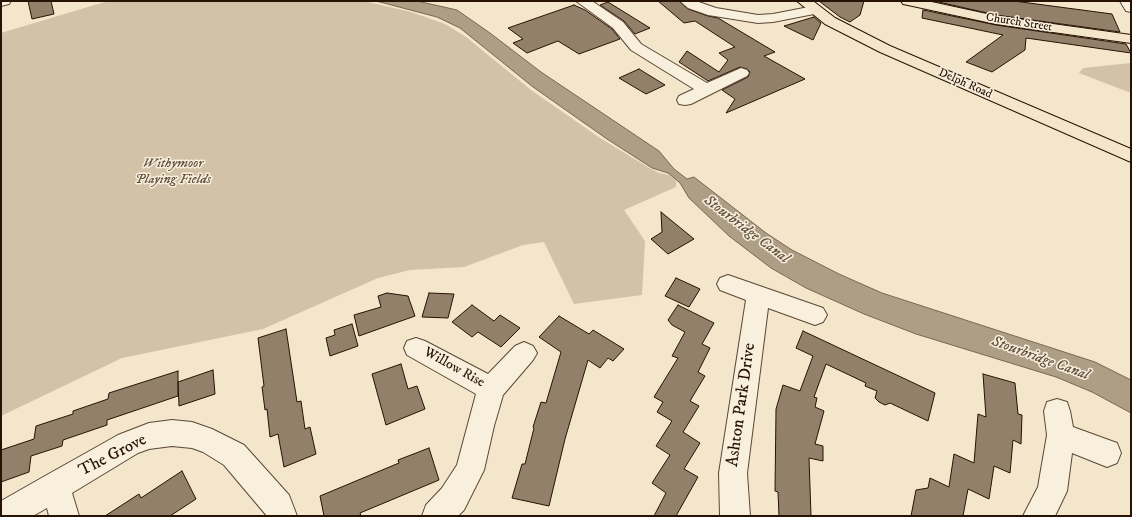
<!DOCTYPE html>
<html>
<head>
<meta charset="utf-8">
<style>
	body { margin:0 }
	#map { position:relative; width:1132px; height:517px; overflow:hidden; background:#f4e6ca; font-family:"IM FELL DW Pica",serif }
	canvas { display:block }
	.frame { position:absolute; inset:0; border:2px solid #271203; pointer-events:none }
</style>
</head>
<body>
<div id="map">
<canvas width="1132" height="517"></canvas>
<div class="frame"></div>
</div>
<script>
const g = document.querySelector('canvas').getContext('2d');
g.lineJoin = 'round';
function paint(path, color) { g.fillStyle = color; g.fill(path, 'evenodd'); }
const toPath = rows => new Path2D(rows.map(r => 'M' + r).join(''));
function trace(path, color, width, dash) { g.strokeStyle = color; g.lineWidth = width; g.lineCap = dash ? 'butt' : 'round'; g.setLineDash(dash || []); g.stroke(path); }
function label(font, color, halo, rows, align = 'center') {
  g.font = font + ' "IM FELL DW Pica",serif'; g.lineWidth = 3; g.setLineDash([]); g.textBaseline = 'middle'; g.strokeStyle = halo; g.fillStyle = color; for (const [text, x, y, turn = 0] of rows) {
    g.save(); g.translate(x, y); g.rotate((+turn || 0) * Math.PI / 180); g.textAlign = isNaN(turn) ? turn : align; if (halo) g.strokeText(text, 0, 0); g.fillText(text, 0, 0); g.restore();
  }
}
paint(toPath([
	[108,1,364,1,411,12,445,24,466,37,531,90,600,138,651,169,659,173,669,175,676,181,676,187,624,210,645,241,642,295,574,304,544,242,523,245,464,267,410,270,378,278,263,329,122,358,1,416,1,33],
	[1131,63,1131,93,1079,73,1083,68]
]), '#d1c2a8');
const water = toPath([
	[376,1,417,1,457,10,490,33,541,72,659,151,674,169,687,179,694,177,766,233,792,250,839,274,882,293,1095,362,1131,380,1131,413,1092,392,1056,377,916,334,864,314,806,288,771,268,729,236,689,198,680,183,668,173,652,168,607,139,533,87,460,28,437,17,376,1]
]);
paint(water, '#ae9e86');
trace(water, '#786652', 1);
const building = toPath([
	[28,1,51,1,54,14,32,19,28,1],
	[658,1,679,1,688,9,708,16,718,18,775,52,764,56,805,79,726,113,735,99,722,90,748,77,750,72,747,69,740,67,708,81,679,62,687,51,719,72,728,60,719,53,735,47,695,21,684,23,658,1],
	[819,1,864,1,860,15,850,22,840,17,819,1],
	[934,1,1014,1,1112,14,1120,32,996,15,934,1],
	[608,2,650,28,635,34,624,21,600,5,608,2],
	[574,5,585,10,612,29,620,39,579,54,558,41,527,53,513,43,523,39,508,28,574,5],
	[923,10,996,25,1126,44,1131,53,1026,38,1025,50,992,72,966,62,1003,35,922,18,923,10],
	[814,17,821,23,813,40,784,26,814,17],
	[639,69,665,85,646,94,619,78,639,69],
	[661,212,694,239,668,254,651,239,662,232,661,212],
	[676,278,700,289,689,307,665,296,676,278],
	[387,293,408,296,415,316,359,336,354,315,381,307,378,296,387,293],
	[429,293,454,294,448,318,422,317,429,293],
	[472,305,494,321,500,315,520,328,501,347,478,332,472,337,452,322,472,305],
	[678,305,714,323,702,344,710,348,698,372,705,376,690,401,699,406,683,432,700,443,684,469,698,477,676,516,654,516,666,493,652,483,670,455,656,446,672,421,657,412,663,402,654,397,678,358,672,356,685,332,672,325,668,320,678,305],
	[559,316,589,334,593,330,624,349,613,361,608,358,600,368,588,360,565,439,549,506,512,498,522,464,525,464,534,428,533,427,541,402,546,403,561,352,539,337,559,316],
	[352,324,358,346,330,356,326,338,335,335,334,330,352,324],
	[286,329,297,402,301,401,305,429,310,427,316,454,284,467,278,434,270,437,267,409,265,410,262,387,264,386,258,338,286,329],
	[803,331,935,393,928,421,890,403,885,405,879,402,875,398,877,391,865,386,866,383,826,364,814,397,817,398,815,407,824,411,815,444,823,446,823,461,809,458,811,516,779,516,778,492,775,491,776,409,783,385,800,391,813,356,796,348,803,331],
	[401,364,408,389,417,386,425,409,386,425,372,374,401,364],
	[213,370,215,394,179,406,178,382,213,370],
	[178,371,178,396,107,420,107,425,63,440,62,446,31,456,29,472,1,482,1,450,34,439,36,426,73,414,73,411,108,399,109,393,178,371],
	[983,374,1015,383,1018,414,1022,415,1021,444,1013,440,1010,473,994,466,989,499,968,489,963,516,911,516,916,490,928,488,930,478,949,487,954,454,974,463,978,414,986,417,983,374],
	[429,448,439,480,360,513,361,516,324,516,320,496,399,463,398,460,429,448],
	[182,471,196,499,170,516,105,516,139,494,141,498,182,471]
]);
paint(building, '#92806a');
trace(building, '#271203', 1);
const minor = toPath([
	[1,1,11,1,9,4,1,6,1,1],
	[576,1,592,1,623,22,641,44,707,83,741,68,747,70,749,73,747,76,691,104,685,105,679,104,677,100,679,96,694,89,631,50,613,28,576,1],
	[680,1,696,1,716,8,758,15,773,14,814,6,819,7,821,10,819,13,814,14,773,22,758,23,708,15,688,8,680,1],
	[1120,1,1131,1,1131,12,1126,11,1120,1],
	[728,275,823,308,827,315,823,322,815,325,768,308,747,473,750,516,720,516,719,473,746,300,720,290,717,284,720,278,728,275],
	[416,338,425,341,488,374,515,346,524,342,533,346,537,353,533,360,503,395,494,426,484,470,464,510,458,516,422,516,426,505,442,488,457,465,476,394,407,355,404,348,407,341,416,338],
	[1057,399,1067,402,1070,411,1073,427,1117,443,1121,453,1117,463,1107,467,1072,453,1067,491,1055,516,1023,516,1038,487,1047,435,1044,411,1047,402,1057,399],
	[172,420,192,422,212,429,244,445,289,495,297,516,267,516,224,465,203,452,192,448,172,446,149,449,138,453,72,493,79,516,49,516,47,508,33,516,1,516,1,501,45,476,118,435,149,423,172,420]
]);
const major = toPath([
	[797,1,813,1,835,18,890,46,1131,149,1131,162,880,52,825,24,797,1],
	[901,1,927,1,996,16,1131,35,1131,43,996,24,908,5,903,4,901,1]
]);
trace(minor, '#5a4735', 2);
trace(major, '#271203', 2);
paint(minor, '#f8efdd');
paint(major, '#f4e6ca');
label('12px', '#271203', '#f8efdd', [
	["Church Street",1019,23,9],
	["Delph Road",965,84,24]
]);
label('italic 14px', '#62503d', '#f8efdd', [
	["Withymoor",173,164],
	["Playing Fields",173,180]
]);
label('14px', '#271203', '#f8efdd', [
	["Willow Rise",454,368,29]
]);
label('italic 15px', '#64513e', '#f8efdd', [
	["Stourbridge Canal",746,230,37],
	["Stourbridge Canal",1040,359,20]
]);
label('17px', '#271203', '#f8efdd', [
	["Ashton Park Drive",742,405,-82],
	["The Grove",113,456,-27]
]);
</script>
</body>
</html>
